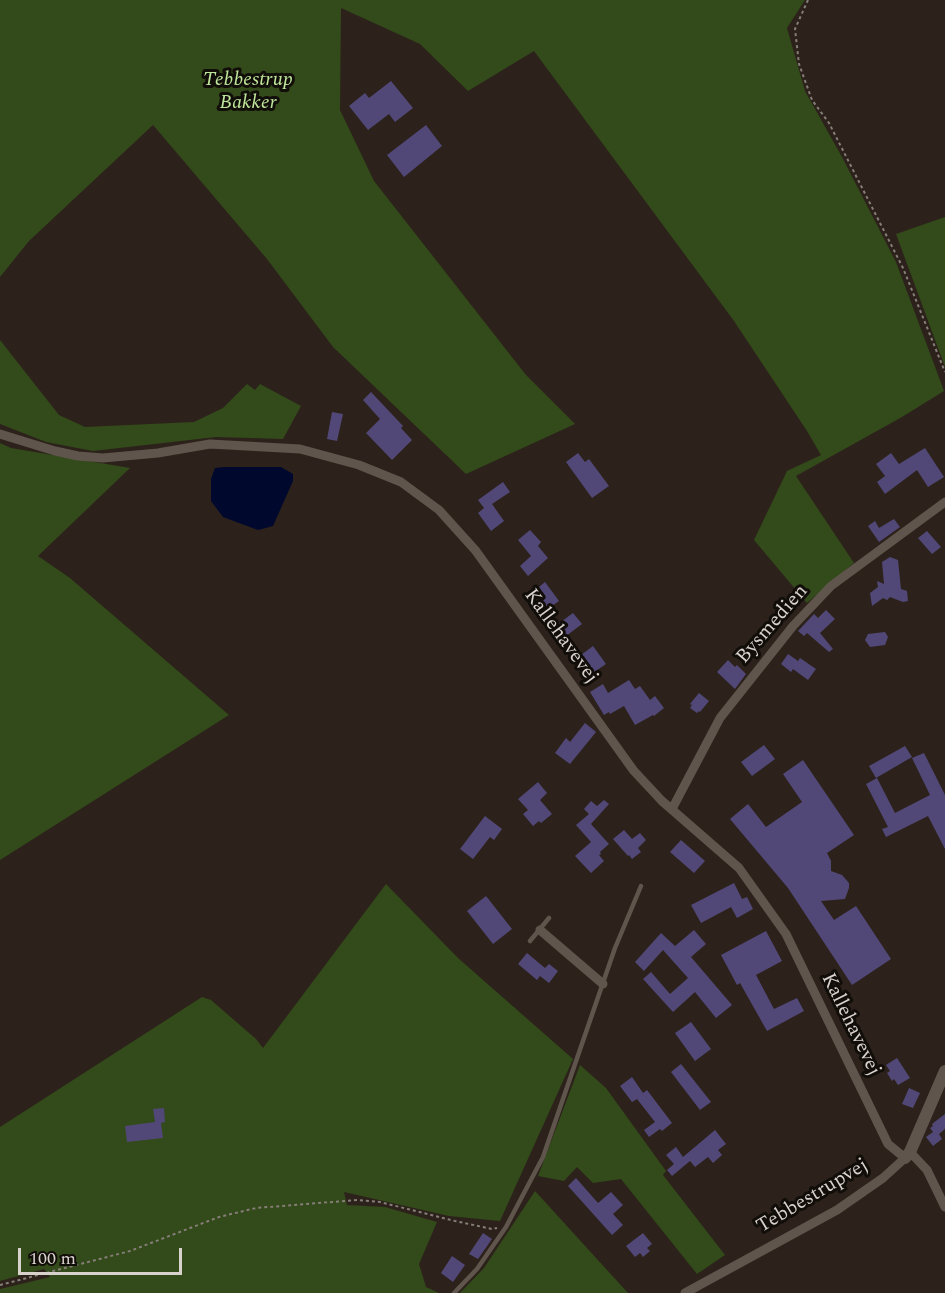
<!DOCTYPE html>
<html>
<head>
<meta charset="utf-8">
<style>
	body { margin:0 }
	#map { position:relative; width:945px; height:1293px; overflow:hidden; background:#2c221b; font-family:Spectral,serif }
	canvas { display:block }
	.scale { position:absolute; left:18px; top:1248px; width:164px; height:27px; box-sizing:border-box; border:3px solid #d8d1cc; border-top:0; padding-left:8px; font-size:18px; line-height:21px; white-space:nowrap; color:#d8d1cc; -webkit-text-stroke:4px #110d09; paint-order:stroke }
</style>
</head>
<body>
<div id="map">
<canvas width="945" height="1293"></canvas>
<div class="scale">100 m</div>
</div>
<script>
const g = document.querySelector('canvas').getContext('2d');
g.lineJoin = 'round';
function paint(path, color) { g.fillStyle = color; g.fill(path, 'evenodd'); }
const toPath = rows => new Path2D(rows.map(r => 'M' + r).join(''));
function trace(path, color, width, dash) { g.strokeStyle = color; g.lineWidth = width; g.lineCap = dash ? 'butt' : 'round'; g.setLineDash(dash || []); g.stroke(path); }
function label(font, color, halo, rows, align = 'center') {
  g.font = font + ' Spectral,serif'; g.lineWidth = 6; g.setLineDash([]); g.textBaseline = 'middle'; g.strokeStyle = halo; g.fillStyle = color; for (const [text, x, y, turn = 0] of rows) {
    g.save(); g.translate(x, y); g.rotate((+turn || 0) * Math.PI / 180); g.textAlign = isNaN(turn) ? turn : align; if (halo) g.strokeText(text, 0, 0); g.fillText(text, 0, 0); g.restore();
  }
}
paint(toPath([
	[0,0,805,0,787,28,805,91,842,157,896,262,944,391,902,417,796,476,854,563,807,603,754,540,787,471,821,455,807,431,734,321,534,51,468,91,420,44,341,8,340,110,374,181,526,375,575,424,466,474,333,347,267,259,153,125,29,241,0,277],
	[945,217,945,367,896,234],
	[0,340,59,415,85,427,194,422,223,408,247,384,255,390,260,384,301,406,283,439,216,437,93,451,46,442,0,424],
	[0,443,11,448,130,468,38,556,70,578,229,715,0,860],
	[386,884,458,958,573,1059,500,1221,449,1216,344,1192,347,1205,385,1207,437,1222,419,1264,426,1287,439,1293,0,1293,0,1289,50,1277,44,1269,0,1281,0,1127,202,997,211,1000,256,1039,263,1048],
	[580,1065,606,1088,666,1171,663,1175,725,1255,697,1274,621,1179,593,1183,577,1167,564,1181,538,1176],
	[535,1191,628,1293,460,1293,484,1268]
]), '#334a1a');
paint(toPath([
	[224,467,281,467,293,474,293,481,273,526,258,530,223,517,211,501,211,479,215,468]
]), '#00082e');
paint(toPath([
	[391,81,413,108,395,122,389,114,368,130,349,106,365,93,369,98],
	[426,125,442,146,404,177,387,155],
	[371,392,403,426,401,428,412,440,392,460,366,433,380,419,363,400],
	[332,412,343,414,337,441,327,439],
	[925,448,944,477,928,487,917,470,885,494,877,482,885,476,876,464,891,453,899,464],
	[578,453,585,462,589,459,609,486,592,498,566,462],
	[503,482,510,492,492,504,504,521,491,531,478,513,484,508,478,500],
	[894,519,900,527,879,542,868,526,875,521,879,528],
	[530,530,541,542,538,546,548,558,528,576,520,566,531,556,518,540],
	[927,531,941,547,932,554,918,538],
	[890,557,898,560,901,589,907,591,908,601,903,602,890,597,887,600,883,598,872,606,870,593,878,587,877,581,884,584,882,562],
	[545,582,559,601,548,609,534,591],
	[826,610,835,619,820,633,833,649,829,652,807,633,804,636,798,631,814,614,818,618],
	[573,613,582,624,562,639,554,627],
	[885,632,888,637,885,645,870,647,865,640,868,634],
	[593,646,606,664,590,675,585,668,589,666,581,655],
	[788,654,798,661,800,658,816,669,808,680,793,669,791,672,781,664],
	[728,660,735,667,737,665,746,674,735,689,717,672],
	[629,680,635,689,640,686,650,700,655,696,664,708,654,716,653,715,635,725,624,706,610,714,609,712,604,715,590,692,603,684,608,693],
	[699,693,709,701,700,712,699,711,697,713,690,708,692,705,690,704],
	[585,723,596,732,570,764,555,753,566,738,570,742],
	[764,745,775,759,752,776,741,762],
	[905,746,912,757,876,778,869,766],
	[924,753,945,795,945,849,928,816,886,837,882,829,888,827,866,784,877,778,895,813,930,795,912,758],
	[803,760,854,835,827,853,831,861,831,871,842,875,849,883,849,888,845,899,821,901,834,920,856,906,891,959,852,985,788,888,730,819,748,804,766,827,802,802,783,774],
	[538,782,547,793,540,800,552,814,541,823,539,821,533,826,523,814,528,810,518,799],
	[604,800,609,804,591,824,609,844,600,852,601,854,599,855,604,861,591,873,575,856,591,842,576,825,589,814,584,809,591,801,597,806],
	[485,816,502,829,494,840,490,837,473,859,460,849],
	[624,830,632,839,640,833,646,840,638,848,641,852,632,859,629,855,628,856,613,839],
	[681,840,705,861,694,873,670,852],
	[734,883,742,899,747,897,753,909,737,918,731,907,701,923,691,905],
	[486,896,512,929,493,944,467,911],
	[694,930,706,944,691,957,732,1005,716,1018,695,992,673,1012,643,979,651,972,670,994,688,978,663,950,644,971,635,962,661,933,675,946],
	[766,931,782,961,756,975,774,1009,797,998,804,1011,767,1031,740,983,737,985,721,955],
	[527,953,545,968,549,964,558,971,549,983,540,976,537,980,518,964],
	[691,1022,711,1049,695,1061,675,1033],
	[897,1058,910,1078,898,1085,894,1079,892,1081,887,1073,890,1071,886,1065],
	[681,1064,711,1102,700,1110,671,1072],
	[632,1077,643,1093,647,1090,672,1123,662,1131,660,1129,649,1137,644,1130,655,1122,637,1099,632,1102,620,1086],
	[909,1088,920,1093,913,1108,902,1104],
	[164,1108,165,1122,161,1123,163,1138,127,1142,125,1126,155,1122,153,1109],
	[945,1114,945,1129,939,1134,942,1139,933,1146,926,1137,933,1132,930,1128,933,1126,932,1124],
	[715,1130,726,1144,718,1150,722,1155,713,1163,708,1157,695,1167,690,1161,672,1176,667,1170,674,1164,666,1155,676,1147,683,1157],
	[576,1178,598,1203,611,1192,623,1205,613,1214,623,1225,612,1235,568,1186],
	[483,1233,492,1239,478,1259,469,1254],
	[643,1233,652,1244,647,1248,650,1251,643,1257,640,1253,635,1257,626,1246],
	[452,1256,465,1265,453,1282,441,1273]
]), '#514878');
trace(toPath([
	[808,0,795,29,799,64,812,100,829,123,903,268,945,372],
	[0,1285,130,1251,219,1217,256,1208,357,1200,380,1202,455,1221,492,1229,497,1228]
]), '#867e78', 2, [3, 3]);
trace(toPath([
	[530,941,549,918],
	[454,1293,477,1269,506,1227,543,1157,615,948,641,886]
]), '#5f554c', 4.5);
trace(toPath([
	[0,434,55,451,78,456,103,458,158,453,210,444,300,449,359,465,401,482,439,510,476,551,634,771,662,801,739,868,786,934,888,1144,905,1158,883,1178,837,1210,685,1293],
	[672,809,720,718,793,626,831,586,945,502],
	[540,930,603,984],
	[910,1152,927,1170,945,1207]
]), '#5f554c', 9);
trace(toPath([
	[905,1158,910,1152,945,1071]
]), '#5f554c', 12);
label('italic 20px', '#c0e89c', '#110d09', [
	["Tebbestrup",248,81],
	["Bakker",248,104]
]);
label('20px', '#d8d1cc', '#110d09', [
	["Bysmedien",773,625,-49],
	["Kallehavevej",560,637,54],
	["Kallehavevej",850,1025,64],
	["Tebbestrupvej",813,1197,-31]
]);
</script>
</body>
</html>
